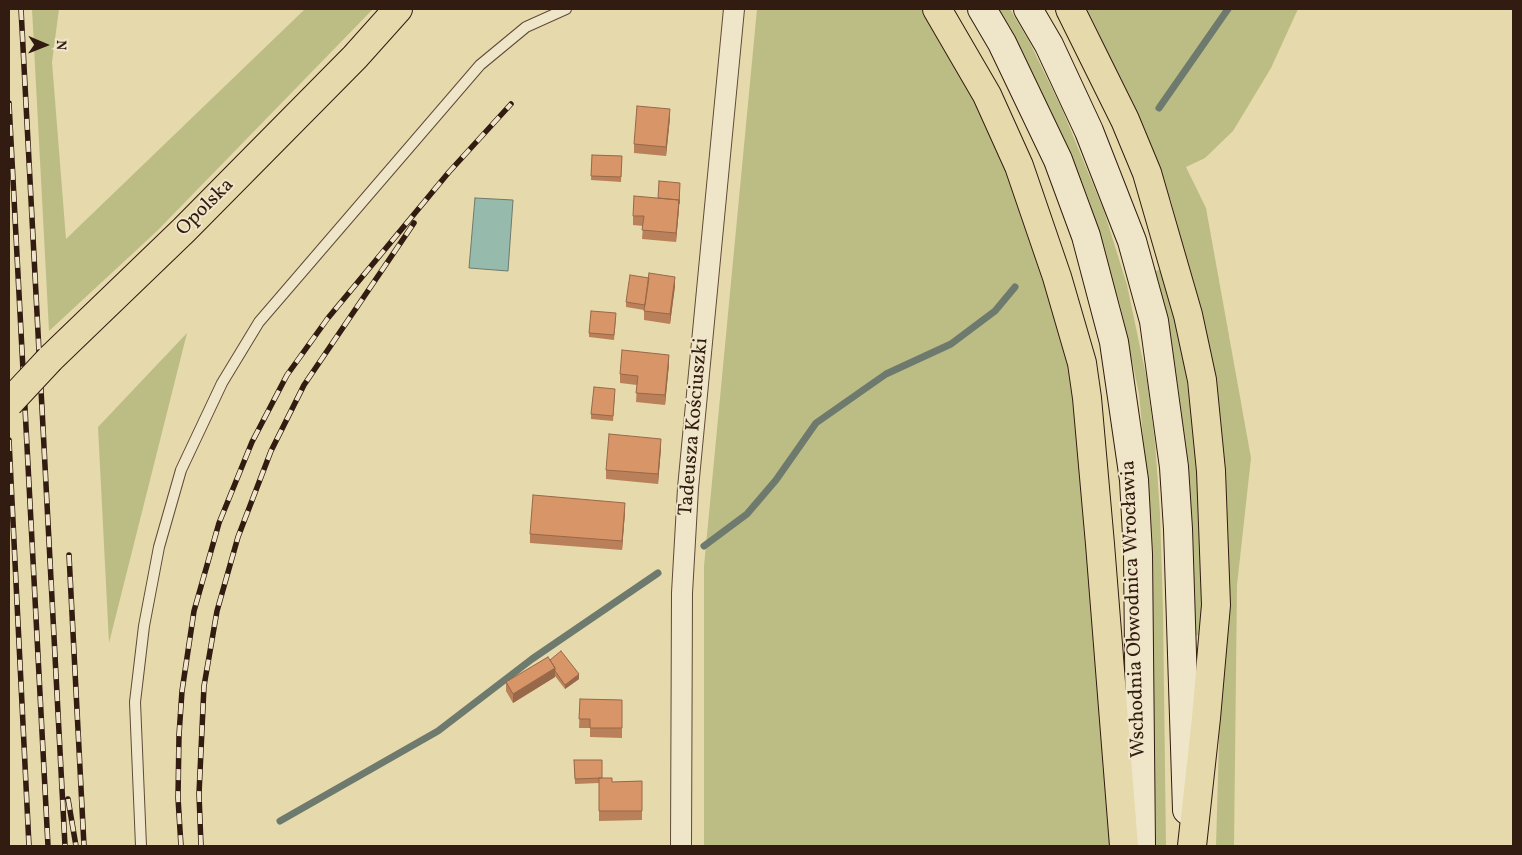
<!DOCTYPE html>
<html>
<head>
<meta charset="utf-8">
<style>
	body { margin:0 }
	#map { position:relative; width:1522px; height:855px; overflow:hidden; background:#e6d9ac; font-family:Vollkorn,serif }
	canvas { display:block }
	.frame { position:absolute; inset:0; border:10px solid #321b10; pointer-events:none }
	.north { position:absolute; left:20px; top:20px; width:50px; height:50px; -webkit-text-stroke:4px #efe6c9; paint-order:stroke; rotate:91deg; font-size:14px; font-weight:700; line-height:20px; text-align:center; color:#321b10 }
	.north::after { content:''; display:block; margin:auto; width:18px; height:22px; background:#321b10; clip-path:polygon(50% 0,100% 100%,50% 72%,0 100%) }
</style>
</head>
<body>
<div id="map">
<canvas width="1522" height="855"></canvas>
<div class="frame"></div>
<div class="north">N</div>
</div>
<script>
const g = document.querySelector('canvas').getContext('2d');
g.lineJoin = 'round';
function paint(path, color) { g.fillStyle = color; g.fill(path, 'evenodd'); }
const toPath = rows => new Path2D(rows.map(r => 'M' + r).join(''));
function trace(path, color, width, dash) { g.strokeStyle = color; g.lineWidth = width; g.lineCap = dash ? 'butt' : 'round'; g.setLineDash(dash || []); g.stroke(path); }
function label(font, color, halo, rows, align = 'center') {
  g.font = font + ' Vollkorn,serif'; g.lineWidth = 4; g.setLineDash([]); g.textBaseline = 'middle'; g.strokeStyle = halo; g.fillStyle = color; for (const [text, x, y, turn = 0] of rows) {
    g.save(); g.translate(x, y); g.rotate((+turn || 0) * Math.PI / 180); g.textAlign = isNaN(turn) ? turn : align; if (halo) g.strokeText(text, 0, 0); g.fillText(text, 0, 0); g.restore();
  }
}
paint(toPath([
	[32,9,59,9,52,62,66,239,305,9,373,9,157,231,49,331],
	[757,9,923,9,1005,155,1048,282,1070,372,1083,469,1110,846,704,846,704,566],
	[998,9,1010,9,1029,41,1062,109,1104,211,1127,285,1147,380,1155,442,1160,513,1163,610,1166,846,1156,846,1149,501,1139,394,1121,309,1090,203,1073,158],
	[1087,9,1298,9,1271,68,1233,131,1205,158,1186,167,1206,208,1251,458,1237,585,1234,846,1216,846,1223,601,1197,302,1171,201,1137,114],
	[1165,268,1181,341,1195,438,1202,522,1202,636,1195,635,1190,500,1180,400,1170,339,1153,272],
	[187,333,109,643,98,427]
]), '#bcbd85');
const water = toPath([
	[475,198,513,200,508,271,469,268,475,198]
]);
paint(water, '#96baab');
trace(water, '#6e7a6d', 1);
trace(toPath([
	[1159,108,1228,9],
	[704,546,747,514,776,480,816,423,886,374,951,344,995,311,1015,287],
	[280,821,438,731,532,659,658,573]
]), '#6e7a6d', 7);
const lane = toPath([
	[141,846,135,702,144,626,159,547,181,470,222,383,259,322,480,65,526,27,566,9]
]);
const street = toPath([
	[681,846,682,593,688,488,734,9]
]);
const secondary = toPath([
	[982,9,1002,43,1058,160,1086,236,1114,342,1134,480,1138,554,1141,846],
	[1028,9,1049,45,1089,131,1132,241,1154,321,1174,467,1178,529,1187,810]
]);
const primary = toPath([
	[937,9,987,95,1019,166,1057,277,1082,363,1087,398,1100,544,1124,846],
	[1070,9,1125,120,1147,173,1188,315,1202,380,1211,471,1216,605,1206,718,1192,846],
	[50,359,184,230,355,57,398,9]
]);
trace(lane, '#5f4a37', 12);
trace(street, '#5f4a37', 22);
trace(secondary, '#321b10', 30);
trace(primary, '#321b10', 30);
trace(lane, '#efe6c9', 10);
trace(street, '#efe6c9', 20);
trace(secondary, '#efe6c9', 28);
trace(primary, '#e6d9ac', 28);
const rail = toPath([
	[21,9,65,846],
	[9,103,48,846],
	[9,440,29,846],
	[69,555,84,846],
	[68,799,76,846],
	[181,846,178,798,179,735,182,691,194,611,219,523,252,442,287,375,328,318,449,172,511,104],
	[201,846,199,794,204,686,217,611,238,537,271,451,304,385,414,223]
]);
trace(rail, '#321b10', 5.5);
trace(rail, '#efe6c9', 4, [11]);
const primaryBridge = toPath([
	[9,403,50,359]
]);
trace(primaryBridge, '#321b10', 30, []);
trace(primaryBridge, '#e6d9ac', 28);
paint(toPath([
	[670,118,666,156,634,153,634,144],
	[592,155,622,156,621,182,591,180],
	[680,183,679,209,676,242,642,239,643,226,633,225,633,216,658,198],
	[675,286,670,324,644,320,644,310,626,307,626,302],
	[616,318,614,340,589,337,589,333],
	[669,364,665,405,636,402,637,385,620,383,620,374],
	[615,394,613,421,591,419,591,414],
	[661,448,658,484,606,479,606,470],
	[625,512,622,550,530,543,530,534],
	[550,660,579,679,565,689,555,676,555,677,513,703,506,691,506,682],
	[580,699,622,700,622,738,590,737,590,728,579,728],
	[574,760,602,778,612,782,642,781,642,820,599,821,599,783,575,784]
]), '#ba8059');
paint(toPath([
	[670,109,670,118,666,156,666,147],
	[680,183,679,209,676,242,676,233],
	[675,277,675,286,670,324,670,314],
	[669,355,669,364,665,405,665,395],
	[661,439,661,448,658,484,658,474],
	[625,503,625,512,622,550,622,541],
	[555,668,555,677,513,703,513,694],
	[579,674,579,679,565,689,565,685]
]), '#976849');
const building = toPath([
	[637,106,670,109,666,147,634,144,637,106],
	[592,155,622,156,621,177,591,176,592,155],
	[659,181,680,183,679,204,679,200,658,198,659,181],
	[634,196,679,200,676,233,642,230,644,216,633,216,634,196],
	[649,273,675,277,670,314,644,311,649,273],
	[630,275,649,278,645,305,626,302,630,275],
	[591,311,616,313,614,335,589,333,591,311],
	[622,350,669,355,665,395,636,393,638,376,620,374,622,350],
	[594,387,615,389,613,416,591,414,594,387],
	[609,434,661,439,658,474,606,470,609,434],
	[533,495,625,503,622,541,530,534,533,495],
	[561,651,579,674,565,685,555,671,555,668,550,660,561,651],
	[548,657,555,668,513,694,506,682,548,657],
	[580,699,622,700,622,728,590,728,590,719,579,719,580,699],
	[574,760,602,760,602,778,575,779,574,760],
	[599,778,612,778,612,782,642,781,642,811,599,811,599,778]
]);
paint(building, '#d89568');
trace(building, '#976849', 1);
label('20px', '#321b10', '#efe6c9', [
	["Opolska",206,208,-45],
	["Tadeusza Kościuszki",695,427,-85],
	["Wschodnia Obwodnica Wrocławia",1135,609,-92]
]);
</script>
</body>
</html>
